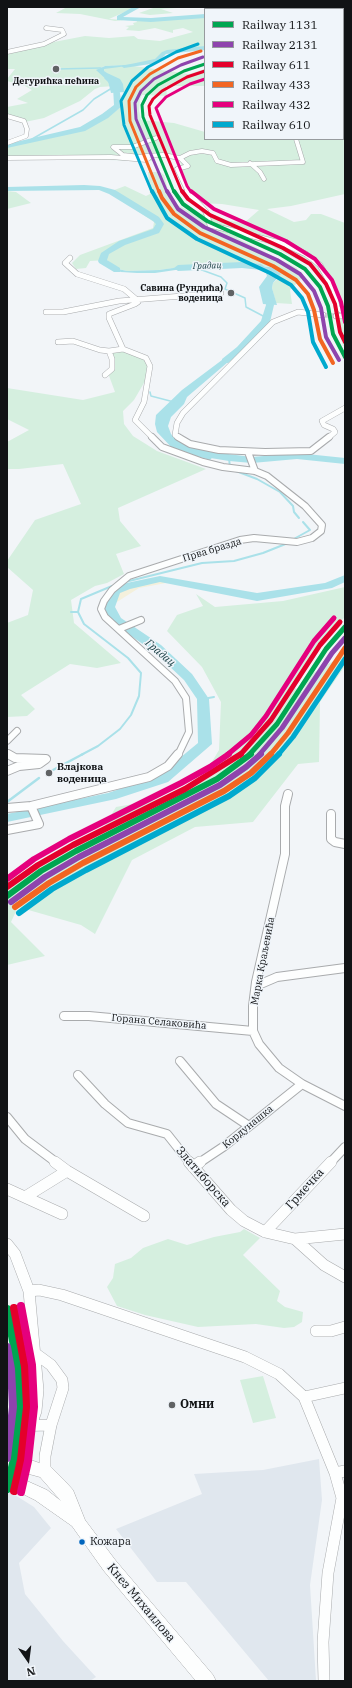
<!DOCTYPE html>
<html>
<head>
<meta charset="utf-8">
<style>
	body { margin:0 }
	#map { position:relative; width:352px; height:1688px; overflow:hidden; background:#f2f5f8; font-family:"IBM Plex Serif",serif }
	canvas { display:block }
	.frame { position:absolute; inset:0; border:8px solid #111315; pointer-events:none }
	.legend { position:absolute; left:204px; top:8px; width:140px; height:132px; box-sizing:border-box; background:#f0f5fa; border:1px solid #979b9e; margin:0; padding:5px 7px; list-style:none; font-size:12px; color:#111315 }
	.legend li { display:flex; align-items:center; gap:8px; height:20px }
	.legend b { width:20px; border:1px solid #979b9e }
	.north { position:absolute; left:8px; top:1640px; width:40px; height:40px; -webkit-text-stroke:3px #f0f5fa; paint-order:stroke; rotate:166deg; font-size:11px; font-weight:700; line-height:16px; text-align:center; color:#111315 }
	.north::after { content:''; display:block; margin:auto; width:14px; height:18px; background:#111315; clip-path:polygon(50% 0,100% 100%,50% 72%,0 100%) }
</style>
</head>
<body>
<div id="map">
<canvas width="352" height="1688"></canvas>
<div class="frame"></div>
<ul class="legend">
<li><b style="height:5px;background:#00a651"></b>Railway 1131</li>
<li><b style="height:5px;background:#8e44ad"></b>Railway 2131</li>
<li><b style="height:5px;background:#e4002b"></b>Railway 611</li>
<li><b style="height:5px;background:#f26522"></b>Railway 433</li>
<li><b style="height:5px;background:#e5007d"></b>Railway 432</li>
<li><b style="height:5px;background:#00a9ce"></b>Railway 610</li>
</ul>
<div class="north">N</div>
</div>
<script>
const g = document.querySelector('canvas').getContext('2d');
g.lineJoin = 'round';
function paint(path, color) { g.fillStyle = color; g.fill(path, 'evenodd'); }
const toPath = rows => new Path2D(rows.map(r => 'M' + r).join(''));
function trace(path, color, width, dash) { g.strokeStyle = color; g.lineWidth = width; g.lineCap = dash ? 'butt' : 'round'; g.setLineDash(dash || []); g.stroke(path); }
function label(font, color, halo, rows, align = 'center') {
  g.font = font + ' "IBM Plex Serif",serif'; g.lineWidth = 3; g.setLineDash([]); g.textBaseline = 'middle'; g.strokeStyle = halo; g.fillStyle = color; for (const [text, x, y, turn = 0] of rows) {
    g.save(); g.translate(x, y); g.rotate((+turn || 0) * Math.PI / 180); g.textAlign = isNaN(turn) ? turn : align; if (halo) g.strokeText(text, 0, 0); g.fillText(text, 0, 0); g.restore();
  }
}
paint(toPath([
	[319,1459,322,1500,310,1585,316,1681,269,1681,186,1582,157,1582,116,1529,202,1494,194,1474,263,1470],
	[7,1490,34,1507,51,1528,19,1563,25,1594,63,1641,96,1677,90,1681,7,1681]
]), '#e0e7ee');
paint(toPath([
	[67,7,136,7,109,19,124,20,115,21,80,14,56,13],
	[156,7,193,7,161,9,173,13,150,15,139,13],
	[236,7,345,7,345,15,343,15,343,9,247,9],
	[192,16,205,16,205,47,166,51,163,52,156,60,133,65,105,66,97,69,107,67,134,66,189,74,205,69,205,86,166,86,167,96,142,95,140,99,139,110,141,120,174,123,205,132,205,139,343,139,343,18,345,18,345,194,291,206,267,209,294,222,306,220,311,214,321,214,345,223,345,346,343,346,336,321,334,305,329,288,315,269,270,245,250,237,237,238,297,268,303,277,290,290,292,304,276,303,272,288,273,283,280,277,271,267,229,263,204,264,159,270,127,271,118,269,107,260,90,261,86,268,76,269,72,263,80,255,153,228,154,222,109,192,125,186,146,196,150,194,148,172,160,172,164,175,171,201,192,213,216,215,216,219,244,223,259,210,222,204,196,203,186,193,175,169,182,166,180,162,171,158,154,157,152,161,65,159,7,160,7,147,86,129,108,117,122,106,121,96,125,94,115,86,100,87,95,89,80,101,44,118,25,122,7,118,7,107,28,103,17,99,32,90,25,86,7,81,7,79,15,69,7,69,7,51,85,36,109,38,134,36,138,39,160,41,193,32,183,28,173,30,173,33,155,28,139,31,126,30,129,27,125,26,134,25,133,23,137,22,136,20],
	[7,191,16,192,31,203,7,209],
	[123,349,147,357,148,376,134,400,123,411,124,424,133,436,157,451,206,469,118,508,120,521,141,546,116,554,124,574,107,583,95,586,71,600,74,623,121,663,97,668,70,664,21,695,35,709,27,716,7,717,7,623,28,615,33,590,7,567,7,561,35,520,81,504,63,464,19,469,7,469,7,442,29,430,7,419,7,388,83,400,115,392,108,373,112,368,109,351],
	[345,587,345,617,326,636,295,688,302,692,313,673,345,654,345,666,320,702,319,762,298,764,253,822,195,827,132,860,95,934,81,925,18,907,11,922,45,956,7,965,7,881,101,832,116,807,156,800,203,777,219,750,221,702,202,667,167,631,177,615,203,606,196,594,215,607,283,601],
	[244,1229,260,1238,243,1255,280,1291,277,1301,285,1307,303,1312,302,1322,294,1327,284,1328,256,1324,198,1327,145,1315,117,1306,107,1287,113,1278,115,1264,131,1258,143,1248,168,1239,187,1245,214,1237,240,1232],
	[263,1376,276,1418,253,1423,240,1380]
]), '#d5efdf');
paint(toPath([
	[160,579,177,581,139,588,109,607,111,598,116,591,126,586]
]), '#f4f0dc');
paint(toPath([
	[143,64,104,69,104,71,107,73,120,79,123,84,124,92,111,93,108,81,96,70,105,66],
	[102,261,118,269,127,271,159,270,194,265,196,267,155,273,137,273,121,272,112,269],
	[242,265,271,267,281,274,273,283,272,288,277,305,263,304,259,287,267,276,266,273,255,267],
	[240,349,228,362,187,397,184,404,171,417,168,426,171,434,177,440,187,446,217,452,210,460,173,449,157,432,155,424,156,415,182,390,222,360]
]), '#aae1e9');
trace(toPath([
	[57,69,101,68],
	[25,143,83,110,94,99,112,88],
	[191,266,221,277,227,283,225,289,245,298,246,307,265,317],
	[150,392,151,396,174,402]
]), '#aae1e9', 1.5);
trace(toPath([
	[229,458,230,468],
	[236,471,257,479,280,492,293,506,294,512,299,518],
	[292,540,310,530,303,522],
	[125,582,202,563,234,561,263,553,288,543],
	[71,612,78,612],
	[203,699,214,697],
	[81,755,98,746,120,729,131,715,139,696,141,673,128,658,84,624,78,612,81,599,112,586]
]), '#aae1e9', 2);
trace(toPath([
	[53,770,83,754],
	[7,802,39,778]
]), '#aae1e9', 2.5);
paint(toPath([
	[133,7,141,7,123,17,151,18,205,14,205,18,151,22,117,20,117,16,133,7],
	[231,7,238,7,239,9,232,9,231,7],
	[343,14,345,14,345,18,343,18,343,14],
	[205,46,205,50,166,54,157,63,124,68,121,66,155,59,162,52,167,50,205,46],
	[107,76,115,81,119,87,122,106,108,118,85,131,7,148,7,144,80,127,102,114,114,105,113,87,104,78,107,76],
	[84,185,100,186,115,190,159,217,164,224,159,233,125,245,109,254,107,260,120,268,120,272,114,272,99,263,98,261,101,253,119,241,153,229,156,224,153,221,109,194,99,190,7,191,7,187,84,185],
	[242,262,261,264,265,267,261,270,242,268,178,271,174,268,178,265,242,262],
	[266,284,270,287,274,305,270,322,243,351,228,363,222,363,222,359,237,347,261,321,266,305,262,287,266,284],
	[196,450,252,457,297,453,345,458,345,464,297,459,252,463,229,461,192,455,191,453,192,451,196,450],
	[345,575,345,582,332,588,257,601,160,582,130,589,120,593,115,607,121,618,161,645,192,674,209,699,212,744,168,782,116,799,7,822,7,814,108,793,158,776,198,743,197,699,184,680,153,651,112,623,103,607,105,598,112,589,122,584,160,576,257,593,325,583,345,575]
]), '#aae1e9');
trace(toPath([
	[323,315,336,316]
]), '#d0d3d6', 5, [5, 2.5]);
const minorFar4 = toPath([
	[7,52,44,44,64,34,62,30,46,28],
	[7,116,24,121,27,129,26,136,7,143],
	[143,156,163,155,180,158],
	[7,158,111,157,146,160,149,158,123,155,113,147,132,147,156,138],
	[250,163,260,172,264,179],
	[188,192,177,169,188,166,180,158,190,153,202,151,213,153,217,161,231,165,303,162,296,139]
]);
const minorFar3 = toPath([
	[187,191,206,212,210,225,284,244,306,254,320,265,334,290,337,308,345,312],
	[70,258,65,263,77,274,124,289,137,300],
	[137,300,138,302,135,304,109,314,109,318,123,349,146,358,150,366,144,402,135,420,153,438],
	[46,312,63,312,119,301,221,293],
	[336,316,345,316],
	[58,342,73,341,100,350,109,351],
	[105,375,112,369,112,359,109,351,123,349],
	[180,438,175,435,177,423,183,413,273,322,298,312,323,315],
	[328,438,335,432,333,429,324,425,322,421,345,408]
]);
const minorFar2 = toPath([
	[152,437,162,447,203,462,223,467,255,471,267,476,305,506,322,525,321,531,312,538,297,542,254,538,240,540,129,576,112,590,104,601,101,609,105,617,175,681,186,698,189,732,178,755],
	[178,437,190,444,219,450,265,452,311,451,329,437],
	[248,452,255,471],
	[119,629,141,620],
	[7,741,17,731],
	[7,753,10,755]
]);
const minorFar1 = toPath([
	[7,771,19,766,39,764,46,759,15,758,8,754],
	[288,794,285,806,285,854,256,982,253,1006,253,1031,259,1044,279,1068,302,1084,345,1106],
	[7,808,31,806,149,777,168,766,178,754],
	[331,814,331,839,335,842,345,844],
	[7,830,39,824,31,806],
	[256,986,277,977,345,968],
	[64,1016,89,1016,253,1031],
	[180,1061,216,1104,249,1126],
	[78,1075,105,1104,128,1123,167,1134,190,1163],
	[7,1117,25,1139,57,1163],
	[199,1163,223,1147,302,1084],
	[330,1163,345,1147]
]);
const minor = toPath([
	[55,1162,67,1171,144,1216],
	[189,1162,231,1210,244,1221,265,1232,295,1239,345,1234],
	[193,1167,200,1162],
	[7,1189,62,1214],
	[25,1197,67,1171],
	[265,1232,331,1162],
	[295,1239,324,1265,345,1277],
	[7,1244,15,1254,29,1291,38,1390,36,1411,31,1425],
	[29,1291,39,1290,62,1295,245,1357,279,1374,304,1397,335,1473,342,1498,328,1573,323,1642,324,1681],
	[316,1331,331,1331,345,1327],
	[36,1354,51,1365,62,1380,63,1388,51,1425,45,1456,45,1472],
	[304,1397,345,1388],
	[7,1426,51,1425],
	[335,1473,345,1471]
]);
const secondary = toPath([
	[7,1454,22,1457,51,1467,64,1480,73,1490,85,1520,116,1561,213,1675,216,1681,196,1681,104,1571,72,1526,35,1500,7,1486,7,1472,47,1490,61,1501,40,1477,7,1468,7,1454]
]);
trace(minorFar4, '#a9abad', 5);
trace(minorFar3, '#a9abad', 6);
trace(minorFar2, '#a9abad', 8);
trace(minorFar1, '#a9abad', 10);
trace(minor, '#a9abad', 12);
trace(secondary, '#a9abad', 1);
trace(minorFar4, '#fdfefe', 4);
trace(minorFar3, '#fdfefe', 5);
trace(minorFar2, '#fdfefe', 6);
trace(minorFar1, '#fdfefe', 8);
trace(minor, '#fdfefe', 11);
paint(secondary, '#fdfefe');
trace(toPath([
	[174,192,143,117,142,105,147,95,158,85,184,71,205,64]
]), '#00a651', 3);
trace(toPath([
	[174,191,183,204,207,221,280,254,305,269,320,287,328,306,333,334,345,357]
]), '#00a651', 4);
trace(toPath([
	[249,755,277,724,326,649,345,627]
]), '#00a651', 5);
trace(toPath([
	[7,896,41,871,76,851,217,779,251,754]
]), '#00a651', 6);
trace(toPath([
	[7,1309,18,1368,20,1407,14,1459,7,1489]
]), '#00a651', 8);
trace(toPath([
	[167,192,136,119,135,103,141,91,154,79,181,65,203,57]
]), '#8e44ad', 3);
trace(toPath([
	[167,191,178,209,204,227,277,260,300,274,314,291,321,308,326,337,339,360]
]), '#8e44ad', 4);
trace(toPath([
	[259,755,282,728,332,653,345,638]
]), '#8e44ad', 5);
trace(toPath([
	[11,902,45,877,79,857,220,785,246,767,261,754]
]), '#8e44ad', 6);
trace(toPath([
	[7,1347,11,1369,13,1407,7,1458]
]), '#8e44ad', 8);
trace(toPath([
	[182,192,150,115,149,106,153,99,162,91,187,77,205,71]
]), '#e4002b', 3);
trace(toPath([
	[182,191,188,199,210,215,283,248,310,264,326,284,335,304,340,332,345,342]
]), '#e4002b', 4);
trace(toPath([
	[240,755,271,720,320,645,340,622]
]), '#e4002b', 5);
trace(toPath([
	[7,887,38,865,73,845,185,789,241,754]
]), '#e4002b', 6);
trace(toPath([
	[14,1308,25,1367,27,1407,21,1460,14,1491]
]), '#e4002b', 8);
trace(toPath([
	[159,192,130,121,129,101,136,87,150,74,178,58,201,51]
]), '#f26522', 3);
trace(toPath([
	[159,191,162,198,174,214,200,233,273,266,296,280,308,294,314,310,320,339,333,363]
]), '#f26522', 4);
trace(toPath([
	[270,755,288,733,345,648]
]), '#f26522', 5);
trace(toPath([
	[15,907,49,883,83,863,224,791,251,773,271,754]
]), '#f26522', 6);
trace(toPath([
	[191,192,187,186,156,108,166,97,190,84,205,79]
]), '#e5007d', 3);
trace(toPath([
	[191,191,214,209,286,241,315,259,332,280,341,302,345,322]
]), '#e5007d', 4);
trace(toPath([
	[227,755,251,735,266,716,314,641,334,618]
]), '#e5007d', 5);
trace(toPath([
	[7,879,34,859,69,839,181,783,210,767,229,754]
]), '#e5007d', 6);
trace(toPath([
	[21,1306,32,1365,34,1407,28,1461,21,1492]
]), '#e5007d', 8);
trace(toPath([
	[152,192,124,125,121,101,132,81,148,67,176,52,198,44]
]), '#00a9ce', 3);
trace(toPath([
	[152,191,167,218,197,239,270,273,291,285,302,298,308,312,313,342,326,367]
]), '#00a9ce', 4);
trace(toPath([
	[278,755,293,737,345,659]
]), '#00a9ce', 5);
trace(toPath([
	[19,913,52,889,86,870,229,796,255,778,279,754]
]), '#00a9ce', 6);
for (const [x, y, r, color] of [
	[56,69,4,"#606264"],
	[231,293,4,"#606264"],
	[49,773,4,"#606264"],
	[172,1405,4,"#606264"],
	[82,1542,3.5,"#0065bd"]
]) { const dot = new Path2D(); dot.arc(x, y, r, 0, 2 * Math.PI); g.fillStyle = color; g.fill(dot); trace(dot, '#f0f5fa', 1.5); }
label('bold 9px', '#111315', '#f0f5fa', [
	["Дегурићка пећина",56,81],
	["Савина (Рундића)",223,288,"right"],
	["воденица",223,298,"right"]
]);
label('italic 9px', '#173d42', '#f0f5fa', [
	["Градац",207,266,-2]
]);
label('10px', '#111315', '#f0f5fa', [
	["Прва бразда",212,550,-17],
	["Марка Краљевића",263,961,-79],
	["Горана Селаковића",159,1022,5],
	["Кордунашка",248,1127,-39]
]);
label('bold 10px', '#111315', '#f0f5fa', [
	["Влајкова",57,767],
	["воденица",57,779]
], 'left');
label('italic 11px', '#173d42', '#f0f5fa', [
	["Градац",160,653,40]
]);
label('11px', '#111315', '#f0f5fa', [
	["Кожара",90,1542]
], 'left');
label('12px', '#111315', '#f0f5fa', [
	["Златиборска",203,1177,49],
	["Грмечка",305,1189,-48],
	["Кнез Михаилова",141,1603,50]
]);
label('bold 12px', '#111315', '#f0f5fa', [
	["Омни",180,1405]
], 'left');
</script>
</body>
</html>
